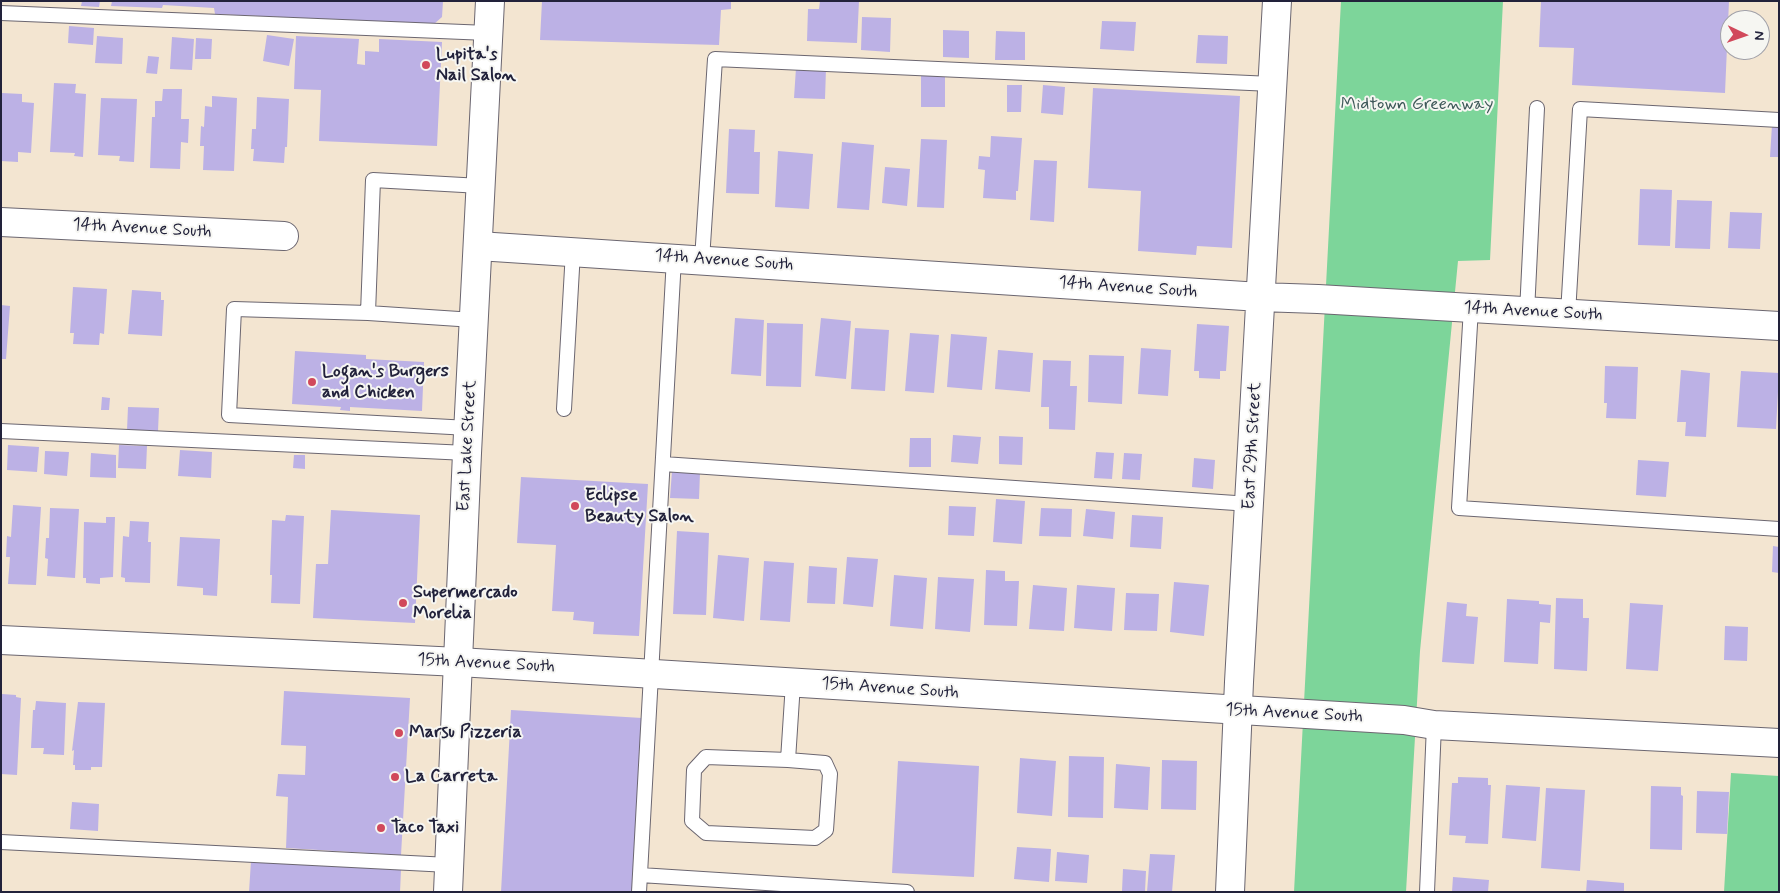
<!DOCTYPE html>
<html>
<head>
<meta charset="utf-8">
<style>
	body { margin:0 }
	#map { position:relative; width:1780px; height:893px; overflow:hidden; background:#f3e5d1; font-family:Mynerve,sans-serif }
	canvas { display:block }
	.frame { position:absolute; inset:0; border:2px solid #22223b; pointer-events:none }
	.north { position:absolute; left:1720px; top:10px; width:50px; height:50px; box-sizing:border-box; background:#f6f6f2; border:1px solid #a1a1a9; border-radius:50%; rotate:93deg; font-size:14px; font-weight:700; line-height:20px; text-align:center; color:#22223b }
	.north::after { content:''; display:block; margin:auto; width:18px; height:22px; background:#d1495b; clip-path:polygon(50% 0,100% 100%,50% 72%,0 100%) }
</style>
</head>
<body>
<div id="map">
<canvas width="1780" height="893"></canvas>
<div class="frame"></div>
<div class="north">N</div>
</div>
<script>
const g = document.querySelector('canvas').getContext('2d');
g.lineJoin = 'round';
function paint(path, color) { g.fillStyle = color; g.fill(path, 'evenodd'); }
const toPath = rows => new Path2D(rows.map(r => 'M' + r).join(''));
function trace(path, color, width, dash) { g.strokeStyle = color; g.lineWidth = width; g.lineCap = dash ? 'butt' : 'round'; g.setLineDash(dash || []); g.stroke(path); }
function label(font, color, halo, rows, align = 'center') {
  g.font = font + ' Mynerve,sans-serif'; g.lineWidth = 4; g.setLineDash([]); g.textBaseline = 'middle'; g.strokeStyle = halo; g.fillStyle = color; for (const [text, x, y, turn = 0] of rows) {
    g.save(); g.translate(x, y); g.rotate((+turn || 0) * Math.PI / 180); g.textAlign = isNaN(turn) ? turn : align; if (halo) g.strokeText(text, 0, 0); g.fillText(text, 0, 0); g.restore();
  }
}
paint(toPath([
	[1341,1,1503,1,1490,260,1458,261,1420,651,1406,892,1294,892],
	[1731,773,1779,776,1779,892,1724,892]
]), '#7dd59a');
paint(toPath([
	[82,1,100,1,99,7,81,6],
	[112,1,443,1,442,17,434,24,215,14,214,8,163,5,162,8,111,6],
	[542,1,731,1,731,9,721,10,719,45,540,40],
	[820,1,859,1,857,43,807,41,808,9,819,9],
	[1541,1,1729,1,1725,93,1572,85,1574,48,1539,47],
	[862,17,891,18,890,52,861,50],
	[1102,21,1136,22,1134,51,1100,49],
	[69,26,94,28,93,45,68,43],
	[943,30,969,31,969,58,943,57],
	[996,31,1025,32,1025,60,995,60],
	[267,35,294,39,289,66,263,61],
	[1198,35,1228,36,1227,64,1196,63],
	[97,36,123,38,122,64,95,63],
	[296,36,359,39,357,64,365,65,365,51,379,52,379,39,442,42,437,146,319,141,321,90,294,89],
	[172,37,194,39,192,70,170,69],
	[196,38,212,39,211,59,195,59],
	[148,56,159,57,157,74,146,73],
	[796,68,826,69,825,99,794,98],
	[921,74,945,75,945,107,921,107],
	[54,83,76,84,75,93,86,94,83,157,74,156,75,153,50,152],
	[1007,85,1022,85,1021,112,1007,112],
	[1043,85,1065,87,1063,115,1041,113],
	[1093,88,1240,96,1232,248,1197,246,1196,255,1138,251,1141,191,1088,188],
	[163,89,182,89,181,119,189,119,188,143,181,142,180,169,150,168,152,117,155,117,155,101,162,101],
	[2,93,22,94,22,102,34,103,31,153,18,152,18,162,1,161],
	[212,96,237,98,234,171,203,170,204,146,200,146,201,126,204,127,205,106,212,107],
	[257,97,289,99,287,147,285,147,284,163,253,161,254,149,251,149,252,129,256,129],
	[101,98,137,99,134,162,119,161,120,156,98,155],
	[1772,125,1779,125,1779,157,1770,157],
	[729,129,755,130,754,152,760,152,759,194,726,193],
	[991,136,1022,138,1018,191,1016,191,1016,200,983,198,985,170,978,169,979,156,990,157],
	[921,139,947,140,944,208,917,207],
	[842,142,874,145,869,210,837,208],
	[778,151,813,154,809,209,775,207],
	[1034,160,1057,161,1054,222,1030,220],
	[885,167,910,169,907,206,882,203],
	[1640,189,1672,190,1670,246,1638,245],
	[1677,200,1712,201,1710,249,1675,248],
	[1730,212,1762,213,1760,249,1728,248],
	[73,287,107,289,104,334,100,333,99,345,73,344,74,333,70,333],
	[132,290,161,292,161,300,164,300,162,336,128,334],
	[1,305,10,306,6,359,1,359],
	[735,318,764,320,761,376,731,374],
	[821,318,851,321,846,379,815,376],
	[767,323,803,324,801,387,766,386],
	[1197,324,1229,326,1226,371,1220,371,1220,379,1199,378,1199,371,1194,371],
	[855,328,889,330,885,391,851,389],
	[910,333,939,335,934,393,905,391],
	[951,334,987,337,982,390,947,387],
	[1141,348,1171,350,1168,396,1138,394],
	[998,350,1033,353,1030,392,995,389],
	[295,351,366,355,366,359,424,362,422,411,350,407,350,411,340,410,341,407,292,404],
	[1089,355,1124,356,1122,404,1088,402],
	[1043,360,1071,361,1070,386,1077,386,1075,430,1049,429,1049,407,1041,407],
	[1605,366,1638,367,1636,419,1606,418,1607,403,1604,403],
	[1681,370,1710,373,1706,437,1685,436,1686,422,1677,422],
	[1741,371,1779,373,1776,429,1737,427],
	[102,397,110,398,109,410,101,410],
	[128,407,159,408,158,431,127,430],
	[953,435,981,437,978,464,951,462],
	[999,436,1023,437,1022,465,999,464],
	[910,438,931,438,931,467,909,467],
	[8,445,39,447,37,472,7,470],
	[119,445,147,446,146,469,118,468],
	[180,450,212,452,211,478,178,476],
	[45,451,69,452,67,476,44,474],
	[1096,452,1114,453,1112,479,1094,478],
	[91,453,116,455,116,478,90,477],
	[1124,453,1142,454,1140,480,1122,479],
	[294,455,305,455,305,469,293,468],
	[1194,458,1215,460,1213,489,1192,487],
	[1638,460,1669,462,1666,497,1636,495],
	[672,471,700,473,699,499,670,498],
	[521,477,648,484,639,636,593,634,594,622,573,620,574,612,552,611,556,545,517,543],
	[996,499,1025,501,1022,544,993,542],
	[13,505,41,507,36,585,8,584,10,557,6,557,7,536,11,537],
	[949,506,976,507,974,536,948,535],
	[50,508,79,509,75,578,47,576,48,559,45,558,46,538,49,538],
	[1041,508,1072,509,1071,537,1039,536],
	[1086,509,1115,512,1113,539,1083,536],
	[331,510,420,515,415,623,313,618,316,564,328,564],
	[286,515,304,516,300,604,271,603,272,575,270,575,272,520,285,521],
	[1132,515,1163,517,1161,549,1130,547],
	[106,517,115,517,113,577,100,578,100,584,86,583,86,578,83,578,84,522,106,523],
	[130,521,149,522,148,542,151,542,150,583,125,582,125,578,121,577,123,536,129,537],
	[677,531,709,533,706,615,673,614],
	[180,537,220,539,217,596,203,595,203,588,177,586],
	[1773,546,1779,547,1779,573,1772,572],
	[718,555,749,558,744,621,713,618],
	[847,557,878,559,873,607,843,604],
	[764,561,794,563,790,622,760,620],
	[809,566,837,568,835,604,807,603],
	[986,570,1005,571,1005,581,1019,581,1017,626,984,625],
	[894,575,927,578,923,629,890,626],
	[938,577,974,579,970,632,935,629],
	[1174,582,1209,585,1204,636,1170,632],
	[1033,585,1067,588,1064,631,1029,629],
	[1077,585,1115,588,1112,631,1074,628],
	[1126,593,1159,594,1157,631,1124,630],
	[1556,598,1583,599,1583,618,1589,618,1587,671,1554,669],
	[1507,599,1539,601,1539,604,1551,605,1550,623,1540,622,1538,664,1504,662],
	[1447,602,1467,604,1466,616,1478,617,1474,664,1442,662],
	[1630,603,1663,605,1658,671,1626,669],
	[1725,626,1748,627,1747,661,1724,660],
	[284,691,410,698,401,855,286,848,288,797,276,796,278,774,305,775,306,746,281,745],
	[2,694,16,695,16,697,21,698,17,775,1,774],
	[36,701,66,703,64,755,43,754,44,748,31,748,33,710,35,710],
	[78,702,105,703,102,767,91,767,91,770,75,770,75,765,73,765,74,750,72,751],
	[511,710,642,718,632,892,501,892],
	[1069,756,1104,757,1103,818,1068,817],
	[1020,758,1056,761,1052,816,1017,813],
	[1162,760,1197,761,1196,810,1161,809],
	[898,761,979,766,974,877,892,873],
	[1116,764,1150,767,1148,810,1114,808],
	[1458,777,1488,778,1488,785,1491,785,1488,844,1465,843,1466,836,1449,835,1452,783,1458,783],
	[1506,785,1540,787,1536,841,1502,838],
	[1651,786,1681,787,1681,795,1683,796,1682,850,1650,849],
	[1546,788,1585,790,1580,871,1541,868],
	[1697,791,1729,792,1727,834,1696,833],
	[72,802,99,804,98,831,70,829],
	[1017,847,1051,849,1049,882,1014,879],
	[1057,852,1089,855,1087,883,1055,881],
	[1150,854,1175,855,1172,892,1147,892],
	[251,861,401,870,400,892,249,892],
	[1123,869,1146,871,1145,892,1122,891],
	[1453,877,1489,880,1488,892,1452,892],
	[1587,880,1624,883,1624,892,1586,892]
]), '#bcb1e5');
const service = toPath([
	[1,13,488,33],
	[702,260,715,59,1272,84],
	[1471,308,1459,508,1779,529],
	[1527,312,1537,108],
	[368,313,234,309,229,415,469,428],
	[1568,314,1580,109,1779,120],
	[474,320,368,313,373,180,481,186],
	[564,409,573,251],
	[1,431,467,453],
	[663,464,1250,504],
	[788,760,825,763,830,774,826,830,815,838,706,833,692,821,694,770,706,757,788,760,793,683],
	[1,842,449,865],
	[640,875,907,892],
	[639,892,674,258],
	[1427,892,1434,725]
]);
const minor = toPath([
	[1,222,284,236],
	[478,246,1260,297,1318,299,1779,326],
	[1,640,459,662,1404,720,1434,725,1779,743],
	[1230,892,1239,682,1277,1]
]);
const secondary = toPath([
	[448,892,467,453,490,1]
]);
trace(service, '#6b6670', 16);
trace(minor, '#6b6670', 30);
trace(secondary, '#6b6670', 30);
trace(service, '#fff', 14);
trace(minor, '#fff', 28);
trace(secondary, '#fff', 28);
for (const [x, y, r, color] of [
	[426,65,5,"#d1495b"],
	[312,382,5,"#d1495b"],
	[575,506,5,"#d1495b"],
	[403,603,5,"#d1495b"],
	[399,733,5,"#d1495b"],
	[395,777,5,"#d1495b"],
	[381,828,5,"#d1495b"]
]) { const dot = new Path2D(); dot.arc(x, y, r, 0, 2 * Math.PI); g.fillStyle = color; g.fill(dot); trace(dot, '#f6f6f2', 2); }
label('bold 18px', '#22223b', '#f6f6f2', [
	["Lupita's",436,55],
	["Nail Salon",436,76],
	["Logan's Burgers",322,372],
	["and Chicken",322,393],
	["Eclipse",585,496],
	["Beauty Salon",585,517],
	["Supermercado",413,593],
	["Morelia",413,614],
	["Marsu Pizzeria",409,733],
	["La Carreta",405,777],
	["Taco Taxi",391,828]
], 'left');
label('18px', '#3d5858', '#f6f6f2', [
	["Midtown Greenway",1417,105]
]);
label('18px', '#22223b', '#f6f6f2', [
	["14th Avenue South",142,229,3],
	["14th Avenue South",724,261,4],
	["14th Avenue South",1128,288,4],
	["14th Avenue South",1533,312,3],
	["East Lake Street",468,446,-87],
	["East 29th Street",1253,446,-87],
	["15th Avenue South",486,664,3],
	["15th Avenue South",890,689,4],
	["15th Avenue South",1294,714,3]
]);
</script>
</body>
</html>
